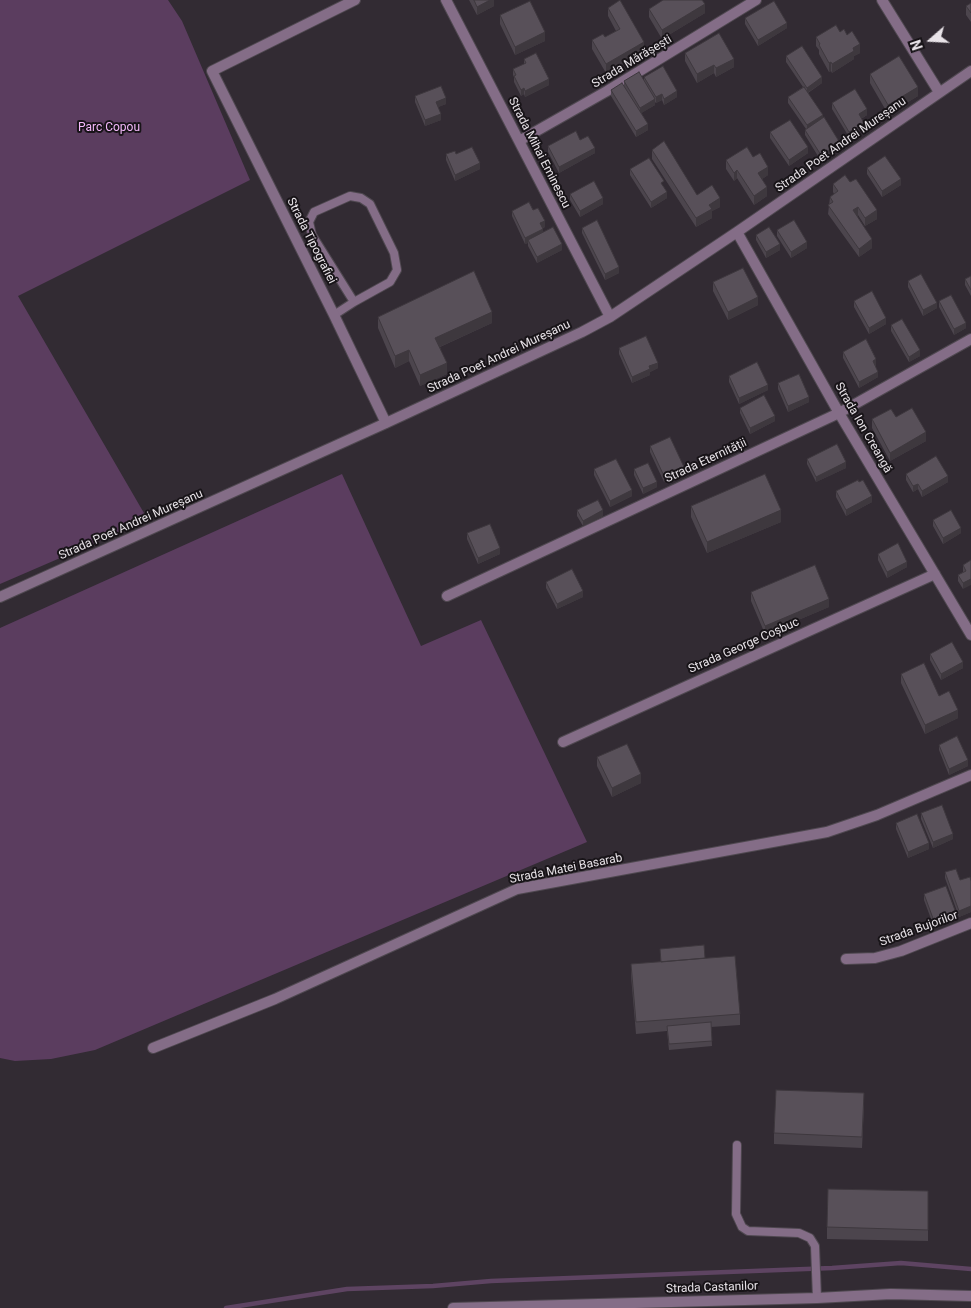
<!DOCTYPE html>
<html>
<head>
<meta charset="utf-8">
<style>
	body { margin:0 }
	#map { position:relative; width:971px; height:1308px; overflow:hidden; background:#322b33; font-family:Roboto,sans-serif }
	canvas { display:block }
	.north { position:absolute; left:906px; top:15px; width:50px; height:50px; -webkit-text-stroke:4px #181418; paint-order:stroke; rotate:251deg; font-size:14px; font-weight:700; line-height:20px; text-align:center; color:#e8e3e8 }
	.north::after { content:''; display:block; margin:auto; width:18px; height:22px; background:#e8e3e8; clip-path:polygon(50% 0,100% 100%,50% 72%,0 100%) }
</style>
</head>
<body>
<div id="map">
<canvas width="971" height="1308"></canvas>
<div class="north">N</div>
</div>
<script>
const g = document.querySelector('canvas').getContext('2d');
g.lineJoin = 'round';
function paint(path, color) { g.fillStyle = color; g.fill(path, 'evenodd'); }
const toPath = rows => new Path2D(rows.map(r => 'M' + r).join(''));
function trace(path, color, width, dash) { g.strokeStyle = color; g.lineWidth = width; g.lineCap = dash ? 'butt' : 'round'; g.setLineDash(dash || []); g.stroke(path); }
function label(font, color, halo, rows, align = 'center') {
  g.font = font + ' Roboto,sans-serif'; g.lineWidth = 4; g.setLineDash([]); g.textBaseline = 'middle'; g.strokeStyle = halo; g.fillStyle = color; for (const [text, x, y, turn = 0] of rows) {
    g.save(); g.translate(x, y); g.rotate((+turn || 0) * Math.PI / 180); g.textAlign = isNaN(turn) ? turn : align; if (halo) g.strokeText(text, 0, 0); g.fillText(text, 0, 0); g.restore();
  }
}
paint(toPath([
	[0,0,168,0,182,21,250,180,18,296,148,520,0,584],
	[342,474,421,646,481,620,587,842,95,1050,51,1059,15,1061,0,1058,0,628]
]), '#5b3d5f');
trace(toPath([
	[226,1308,347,1289,433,1286,491,1281,832,1268,901,1263,971,1269]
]), '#5e4462', 4.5);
const service = toPath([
	[334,315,354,302,390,282,397,270,394,253,370,204,361,198,350,196,314,212,309,222,312,235,354,302],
	[737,1145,736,1214,742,1227,748,1231,799,1233,810,1238,815,1246,817,1298]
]);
const minor = toPath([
	[355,0,212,71,334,315,386,423],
	[446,0,610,317],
	[882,0,939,92],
	[519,141,607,91,756,0],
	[737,232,839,413,971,635],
	[447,596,839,413,971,339],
	[0,597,386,423,582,332,610,317,737,232,971,71],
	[563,742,935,574],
	[846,959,875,958,901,951,971,923],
	[153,1048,275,999,517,889,827,832,877,815,971,775]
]);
const tertiary = toPath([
	[453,1308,817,1298,891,1294,971,1296]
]);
trace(service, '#4f4850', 10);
trace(minor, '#4f4850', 12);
trace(tertiary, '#4f4850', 12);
trace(service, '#846d87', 8);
trace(minor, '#846d87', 10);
trace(tertiary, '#846d87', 10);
paint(toPath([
	[469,0,494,0,494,6,477,15],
	[971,3,971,22,966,15,966,6],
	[608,8,644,51,606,73,592,49,592,40,605,37,616,31,608,16],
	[649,9,705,13,662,39,649,17],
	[500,15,545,41,515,55,500,24],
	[745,18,787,28,758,46,745,24],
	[840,32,860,53,854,56,854,59,832,73,831,71,829,72,819,54,819,50,816,46,816,37],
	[685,53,734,67,716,77,714,73,697,83,685,61],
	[786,56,822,83,808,93,840,149,821,161,805,135,805,130,806,129,788,103,788,97,803,87,786,62],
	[524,59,549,85,525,97,524,94,521,96,514,82,514,77,513,75,513,69,524,64],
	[870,74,918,96,888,114,870,83],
	[644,77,677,97,664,105,662,100,656,103,655,102,655,105,641,113,648,130,636,137,611,96,611,90,624,85,624,81,644,80],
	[415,96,446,104,438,107,441,120,425,126,415,102],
	[832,103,867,115,861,119,864,128,849,137,832,109],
	[770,132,808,153,789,166,770,138],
	[580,140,595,153,559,173,548,152,548,146],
	[652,150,697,195,720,207,712,211,712,218,696,227,652,159],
	[446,154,456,154,480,169,455,181,446,160],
	[753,157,768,175,762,179,767,196,754,205,737,178,734,181,726,169,726,160],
	[867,168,901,185,882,197,867,174],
	[630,169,664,187,667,198,651,208,630,175],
	[833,184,877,219,865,226,858,215,857,216,872,248,859,257,828,214,830,197,834,194,833,192],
	[570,194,603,204,580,217,570,200],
	[533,210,545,227,543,228,543,233,562,250,537,263,528,246,528,243,525,244,512,216,512,211],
	[582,228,619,273,605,280,582,233],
	[777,230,807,248,791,258,777,236],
	[756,235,780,250,766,258,756,240],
	[971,276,971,296,965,285,965,279],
	[908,281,937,308,923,316,908,287],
	[713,282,758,305,728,320,713,291],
	[854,301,886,324,869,334,854,307],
	[939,301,966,328,954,335,939,307],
	[378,317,492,323,440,347,447,374,420,386,409,361,395,368,378,328],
	[891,325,920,356,909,362,891,331],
	[619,348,658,368,650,372,650,375,632,383,619,354],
	[843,352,876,365,875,366,878,377,859,388,843,358],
	[729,376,768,390,739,404,729,382],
	[778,383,809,402,788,412,778,389],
	[740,408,775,421,750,434,740,413],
	[896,417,926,441,890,461,872,428,872,419],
	[650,446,684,473,664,482,650,452],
	[807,459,846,468,816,482,807,464],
	[594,469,632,496,610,507,594,475],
	[634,469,657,487,643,494,634,475],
	[906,474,948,482,922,497,918,489,913,492,906,480],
	[836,491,872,502,846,516,836,497],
	[691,506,781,522,707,553,691,517],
	[577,510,603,516,583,526,577,516],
	[933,520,961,533,943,544,933,526],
	[467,533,500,554,478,564,467,539],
	[878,554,907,567,887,578,878,560],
	[971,560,963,589,958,581,958,575,963,572,963,565],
	[546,582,583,597,557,609,546,588],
	[751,592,829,607,765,634,751,601],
	[930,654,963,668,941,680,930,660],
	[901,674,939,696,958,718,925,734,901,683],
	[939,745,968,766,949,775,939,750],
	[597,757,641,783,612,797,597,766],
	[921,813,953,839,933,848,921,819],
	[896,823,929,849,908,858,896,829],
	[945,872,960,880,971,881,971,912,959,917,945,878],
	[924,894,956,918,934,927,924,900],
	[660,949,705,958,740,1014,740,1025,711,1027,712,1046,669,1050,667,1031,636,1034,631,976,631,964,661,962],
	[864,1105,862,1148,774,1144,774,1133],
	[928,1191,928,1241,827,1239,827,1227]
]), '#4c454d');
paint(toPath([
	[490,0,494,0,494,6,477,15,477,7],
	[705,4,705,13,662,39,662,30],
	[787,23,787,28,758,46,758,40],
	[545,32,545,41,515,55,515,47],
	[644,42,644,51,606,73,606,64],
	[860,44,860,53,854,56,854,59,832,73,832,64,853,48],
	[734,59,734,67,716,77,716,68],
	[831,62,831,71,829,72,829,63],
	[714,65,714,73,697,83,697,74],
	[822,77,822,83,807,93,807,88],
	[549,79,549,85,525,97,525,91],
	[918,87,918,96,888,114,888,105],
	[524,88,524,94,521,96,521,90],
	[677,91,677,97,664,105,664,99],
	[662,94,662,100,656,103,656,97],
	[446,98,446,104,436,108,436,102],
	[655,99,655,105,640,114,640,108],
	[867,109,867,115,859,120,859,114],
	[441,114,441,120,425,126,425,120],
	[823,115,823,121,807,131,807,125],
	[864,123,864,128,849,137,849,132],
	[648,124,648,130,636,137,636,131],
	[840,143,840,149,821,161,821,155],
	[808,147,808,153,789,166,789,160],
	[595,148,595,153,559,173,559,167],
	[480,163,480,169,455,181,455,175],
	[768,167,768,175,758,182,758,173],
	[737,170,737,178,734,181,734,173],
	[901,179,901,185,882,197,882,191],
	[767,187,767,196,754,205,754,196],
	[667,192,667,198,651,208,651,202],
	[603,198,603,204,580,217,580,211],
	[720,198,720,207,712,211,712,218,696,227,696,218,709,205],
	[858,207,858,215,853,219,853,210],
	[877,210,877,219,865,226,865,218],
	[545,221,545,227,540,229,540,223],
	[543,229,543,235,528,240,528,243,525,244,525,238],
	[872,239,872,248,859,257,859,249],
	[807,242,807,248,791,258,791,252],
	[562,244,562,250,537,263,537,257],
	[780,244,780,250,766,258,766,252],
	[619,267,619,273,605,280,605,274],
	[758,297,758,305,728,320,728,312],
	[937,303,937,308,923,316,923,310],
	[492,312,492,323,435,349,435,338],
	[886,318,886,324,869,334,869,328],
	[966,323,966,328,954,335,954,329],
	[409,350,409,361,395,368,395,356],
	[920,350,920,356,909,362,909,357],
	[876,359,876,365,873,367,873,361],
	[447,363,447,374,420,386,420,375],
	[658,363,658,368,650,372,650,375,632,383,632,377,649,366],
	[878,372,878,377,859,388,859,382],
	[768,385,768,390,739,404,739,398],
	[809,397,809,402,788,412,788,406],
	[775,416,775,421,750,434,750,428],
	[926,432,926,441,890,461,890,453],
	[846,462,846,468,816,482,816,477],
	[684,467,684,473,664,482,664,476],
	[948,476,948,482,922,497,922,491],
	[657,482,657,487,643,494,643,488],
	[918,484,918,489,913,492,913,486],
	[632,490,632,496,610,507,610,501],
	[872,496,872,502,846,516,846,510],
	[603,510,603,516,583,526,583,521],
	[781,510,781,522,707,553,707,542],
	[961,528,961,533,943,544,943,538],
	[500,548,500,554,478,564,478,558],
	[907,562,907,567,887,578,887,572],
	[971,579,971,585,963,589,963,583],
	[583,591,583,597,557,609,557,604],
	[829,599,829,607,765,634,765,626],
	[963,662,963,668,941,680,941,674],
	[958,710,958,718,925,734,925,725],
	[968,760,968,766,949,775,949,769],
	[641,774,641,783,612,797,612,788],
	[953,834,953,839,933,848,933,842],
	[929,843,929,849,908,858,908,852],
	[971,906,971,912,959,917,959,911],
	[956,913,956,918,934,927,934,921]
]), '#3e383e');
const building = toPath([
	[474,0,490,0,477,7,474,0],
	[620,0,644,42,606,64,592,40,603,34,605,37,620,29,608,8,620,0],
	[663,0,702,0,705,4,662,30,649,9,663,0],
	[530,1,545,32,515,47,500,15,530,1],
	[774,1,787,23,758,40,745,18,774,1],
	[971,3,971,13,966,6,971,3],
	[836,25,840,32,844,29,847,35,852,31,860,44,853,48,854,51,832,64,831,62,829,63,819,45,820,44,816,37,836,25],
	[719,33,734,59,716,68,714,65,697,74,685,53,719,33],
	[802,46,822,77,807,88,786,56,802,46],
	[536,53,549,79,525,91,524,88,521,90,514,76,516,75,513,69,526,63,524,59,536,53],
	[899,56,918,87,888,105,870,74,899,56],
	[663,66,677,91,664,99,662,94,656,97,644,77,663,66],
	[639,72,655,99,640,108,624,81,639,72],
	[622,83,648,124,636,131,611,90,622,83],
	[441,86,446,98,436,102,441,114,425,120,415,96,441,86],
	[804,87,823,115,807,125,788,97,804,87],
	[855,89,867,109,859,114,864,123,849,132,832,103,855,89],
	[824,117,840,143,821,155,805,130,824,117],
	[790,120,808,147,789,160,770,132,790,120],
	[576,131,580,140,588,136,595,148,559,167,548,146,576,131],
	[664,141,697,195,712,185,720,198,709,205,712,209,696,218,652,150,664,141],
	[472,147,480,163,455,175,446,154,455,151,456,154,472,147],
	[747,147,753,157,760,153,768,167,758,173,767,187,754,196,737,170,734,173,726,160,747,147],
	[885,156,901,179,882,191,867,168,885,156],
	[649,158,664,181,661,183,667,192,651,202,630,169,649,158],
	[845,175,850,182,856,179,877,210,865,218,858,207,853,210,872,239,859,249,828,205,833,202,830,197,838,191,833,184,845,175],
	[594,181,603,198,580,211,570,194,594,181],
	[529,202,533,210,538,208,545,221,540,223,543,229,525,238,512,211,529,202],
	[597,220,619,267,605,274,582,228,597,220],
	[794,220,807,242,791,252,777,230,794,220],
	[553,227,562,244,537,257,528,240,553,227],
	[769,227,780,244,766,252,756,235,769,227],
	[743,268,758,297,728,312,713,282,743,268],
	[474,271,492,312,435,338,447,363,420,375,409,350,395,356,378,317,474,271],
	[921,274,937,303,923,310,908,281,921,274],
	[971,276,971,290,965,279,971,276],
	[872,291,886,318,869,328,854,301,872,291],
	[951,295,966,323,954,329,939,301,951,295],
	[902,319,920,350,909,357,891,325,902,319],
	[646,336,658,363,649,366,650,369,632,377,619,348,646,336],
	[866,339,876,359,873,361,878,372,859,382,843,352,866,339],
	[757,362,768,385,739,398,729,376,757,362],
	[799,374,809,397,788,406,778,383,799,374],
	[764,395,775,416,750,428,740,408,764,395],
	[912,408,926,432,890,453,872,419,891,409,896,417,912,408],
	[670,437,684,467,664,476,650,446,670,437],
	[837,444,846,462,816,477,807,459,837,444],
	[936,456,948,476,922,491,918,484,913,486,906,474,936,456],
	[616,459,632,490,610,501,594,469,616,459],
	[648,463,657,482,643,488,634,469,648,463],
	[765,474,781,510,707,542,691,506,765,474],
	[858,480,859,482,863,480,872,496,846,510,836,491,858,480],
	[598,500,603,510,583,521,577,510,598,500],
	[951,510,961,528,943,538,933,520,951,510],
	[490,524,500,548,478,558,467,533,490,524],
	[898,543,907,562,887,572,878,554,898,543],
	[971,560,971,579,963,583,958,575,966,571,963,565,971,560],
	[815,565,829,599,765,626,751,592,815,565],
	[572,569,583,591,557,604,546,582,572,569],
	[952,642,963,662,941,674,930,654,952,642],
	[924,663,939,696,949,691,958,710,925,725,901,674,924,663],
	[957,736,968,760,949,769,939,745,957,736],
	[627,744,641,774,612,788,597,757,627,744],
	[942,805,953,834,933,842,921,813,942,805],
	[917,814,929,843,908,852,896,823,917,814],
	[956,869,960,880,970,877,971,881,971,906,959,911,945,872,956,869],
	[946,886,956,913,934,921,924,894,946,886],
	[704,945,705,958,661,962,660,949,704,945],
	[735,956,740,1014,636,1022,631,964,735,956],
	[711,1022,712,1041,669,1044,667,1026,711,1022],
	[776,1090,864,1093,862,1137,774,1133,776,1090],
	[828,1189,928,1191,928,1230,827,1227,828,1189]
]);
paint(building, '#585059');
trace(building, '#3e383e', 1);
label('12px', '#e8e3e8', '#181418', [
	["Strada Mărășești",632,62,-31],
	["Strada Poet Andrei Mureșanu",841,145,-35],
	["Strada Mihai Eminescu",539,153,63],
	["Strada Tipografiei",311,241,63],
	["Strada Poet Andrei Mureșanu",499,357,-25],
	["Strada Ion Creangă",863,428,60],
	["Strada Eternității",706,461,-25],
	["Strada Poet Andrei Mureșanu",131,525,-24],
	["Strada George Coșbuc",744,646,-24],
	["Strada Matei Basarab",566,869,-11],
	["Strada Bujorilor",919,929,-20],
	["Strada Castanilor",712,1288,-2]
]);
label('12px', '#f4b9fb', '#181418', [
	["Parc Copou",109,128]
]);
</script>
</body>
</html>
